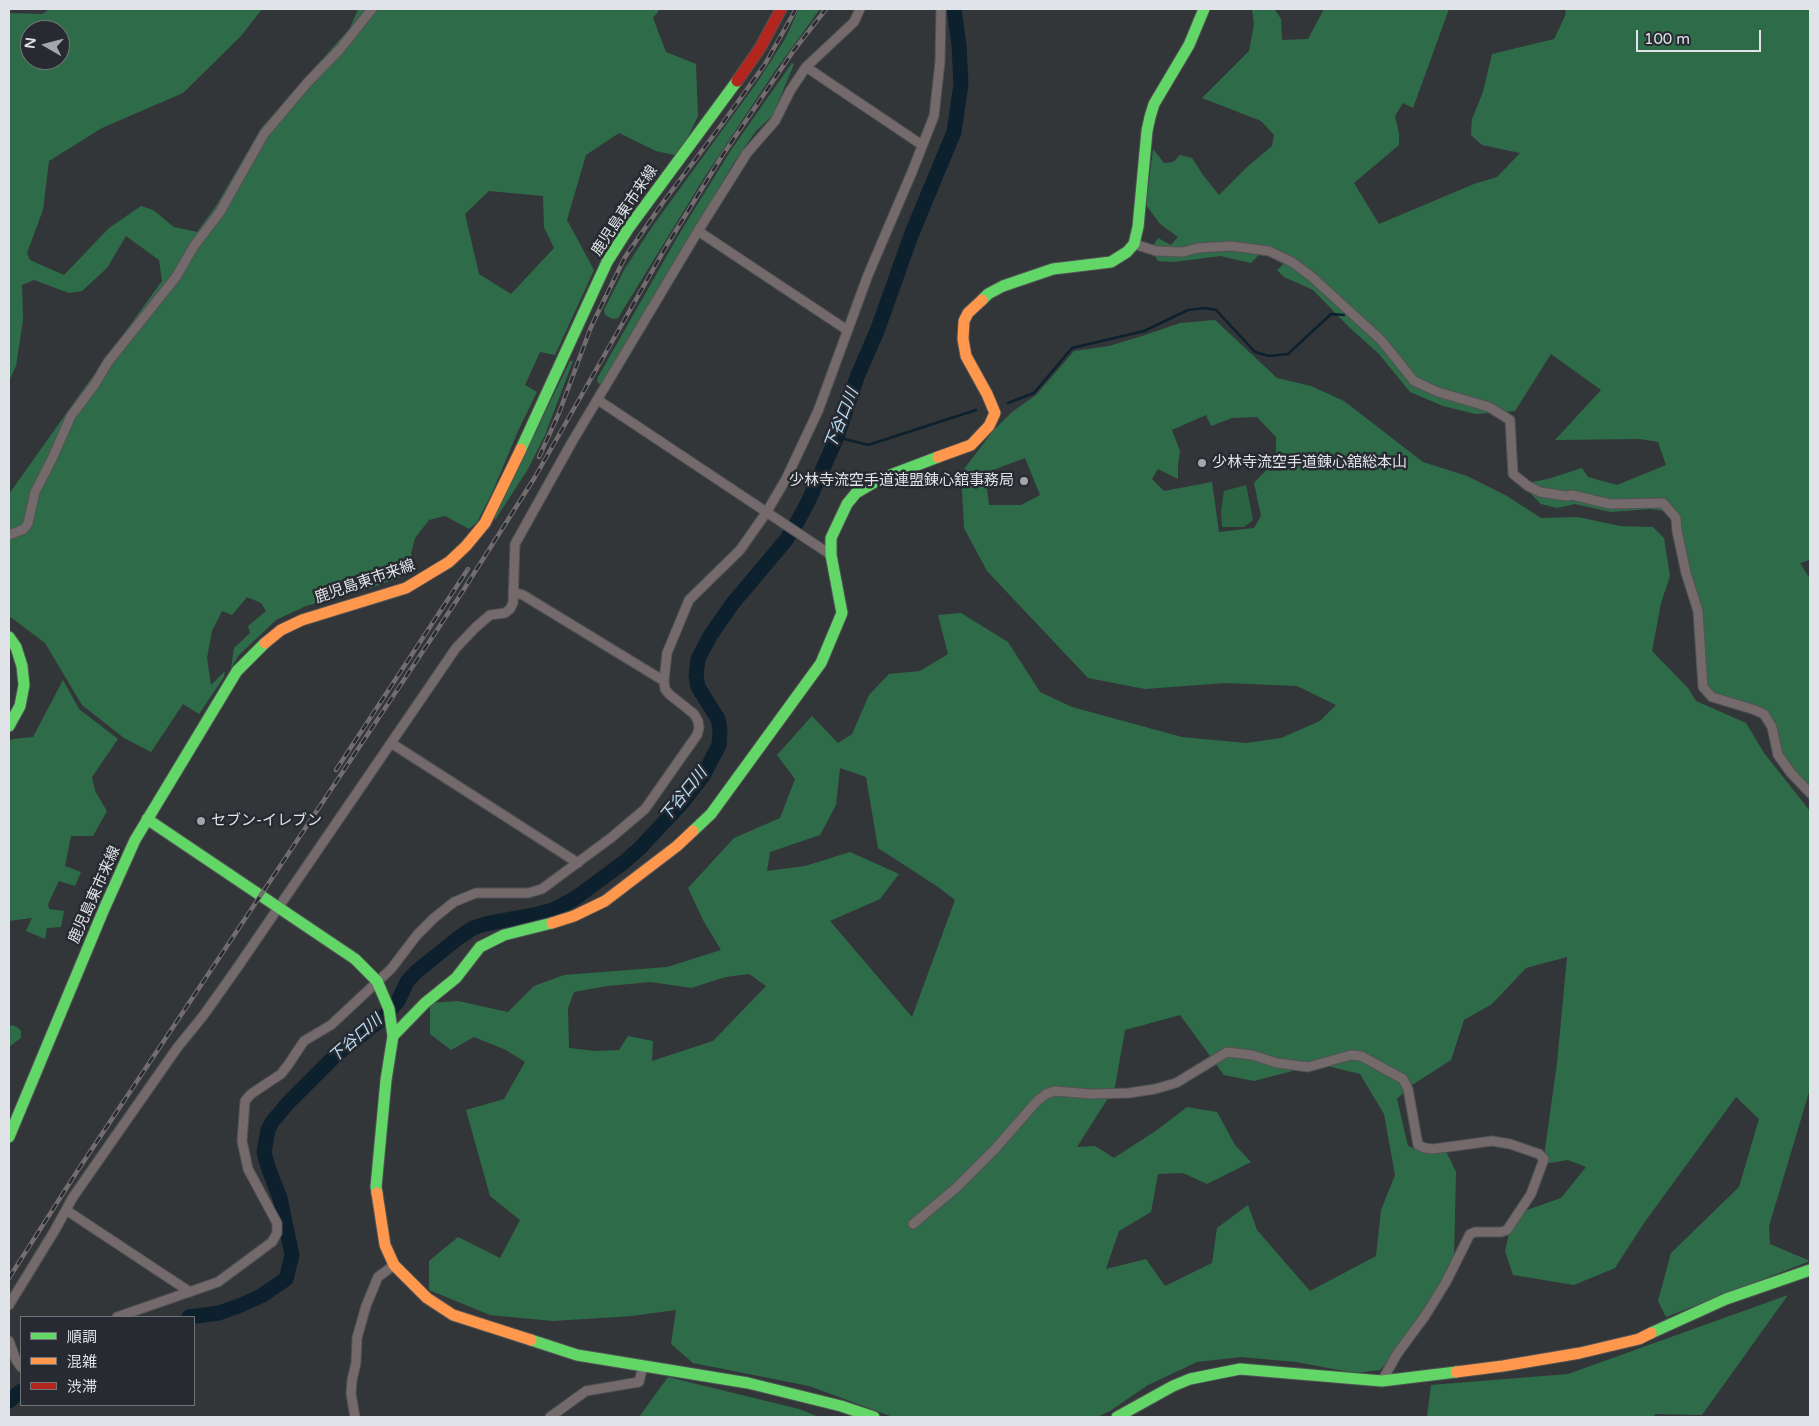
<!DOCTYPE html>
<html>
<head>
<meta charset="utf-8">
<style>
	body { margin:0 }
	#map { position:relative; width:1819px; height:1426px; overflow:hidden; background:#333639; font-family:"Varela Round","Noto Sans JP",sans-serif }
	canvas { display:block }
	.frame { position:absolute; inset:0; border:10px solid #e0e3e7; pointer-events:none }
	.legend { position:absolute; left:20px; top:1316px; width:175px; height:90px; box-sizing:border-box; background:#272b31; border:1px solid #71757a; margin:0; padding:6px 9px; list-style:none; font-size:15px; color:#e0e3e7 }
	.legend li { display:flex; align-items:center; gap:10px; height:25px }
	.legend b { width:25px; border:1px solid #71757a }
	.north { position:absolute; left:20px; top:20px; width:50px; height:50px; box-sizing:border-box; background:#272b31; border:1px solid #71757a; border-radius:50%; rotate:278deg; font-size:14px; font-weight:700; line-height:20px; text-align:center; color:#e0e3e7 }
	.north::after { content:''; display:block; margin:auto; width:18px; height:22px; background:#a3a6aa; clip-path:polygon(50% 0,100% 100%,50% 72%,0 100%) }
	.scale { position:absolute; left:1636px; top:30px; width:125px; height:22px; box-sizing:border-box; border:2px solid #e0e3e7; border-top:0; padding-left:6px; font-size:15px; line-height:18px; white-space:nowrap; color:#e0e3e7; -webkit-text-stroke:4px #272b31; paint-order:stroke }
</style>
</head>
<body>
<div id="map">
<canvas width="1819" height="1426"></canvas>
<div class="frame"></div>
<ul class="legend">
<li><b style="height:6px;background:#63d668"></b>順調</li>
<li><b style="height:6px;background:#ff974d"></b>混雑</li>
<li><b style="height:6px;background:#b3261e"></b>渋滞</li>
</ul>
<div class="north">N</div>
<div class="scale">100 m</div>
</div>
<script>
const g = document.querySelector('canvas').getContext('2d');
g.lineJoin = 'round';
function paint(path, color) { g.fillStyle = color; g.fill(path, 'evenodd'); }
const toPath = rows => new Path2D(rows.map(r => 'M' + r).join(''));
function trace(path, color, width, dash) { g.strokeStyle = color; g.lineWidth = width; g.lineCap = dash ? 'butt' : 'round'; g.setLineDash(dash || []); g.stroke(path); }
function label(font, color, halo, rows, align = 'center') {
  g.font = font + ' "Varela Round","Noto Sans JP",sans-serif'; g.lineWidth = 5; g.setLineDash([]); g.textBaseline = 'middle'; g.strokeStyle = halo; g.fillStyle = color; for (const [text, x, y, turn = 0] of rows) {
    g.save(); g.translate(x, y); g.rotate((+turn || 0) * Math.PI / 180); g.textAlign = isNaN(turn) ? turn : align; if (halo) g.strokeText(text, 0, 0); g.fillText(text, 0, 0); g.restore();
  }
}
paint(toPath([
	[1246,485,1253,520,1244,527,1222,527,1221,512,1224,491]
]), '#2a6543');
paint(toPath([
	[50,9,262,9,241,36,183,93,102,128,49,161,43,210,27,253,30,260,64,275,109,228,141,206,153,210,174,227,197,232,216,206,262,127,350,28,358,9,660,9,653,18,666,52,696,64,698,116,679,156,656,151,619,133,586,155,567,220,594,270,555,355,540,352,525,385,537,392,518,431,492,493,477,522,469,529,445,516,429,520,415,538,411,554,416,571,371,588,306,606,276,620,239,655,231,668,234,648,250,633,248,626,266,611,261,603,247,597,232,615,222,611,212,631,207,658,211,685,225,671,224,677,199,714,183,704,151,752,124,738,82,705,45,643,9,616,9,494,80,394,162,281,159,260,126,236,107,268,82,291,69,293,34,280,22,285,23,320,16,366,9,381,9,13,42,14],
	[30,30,60,30,60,60,30,60],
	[489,191,543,196,544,227,554,248,511,294,479,274,465,214],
	[799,9,820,9,775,71,704,178,618,318,613,319,605,315,604,310,624,270,652,227,758,81,785,39],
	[1252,9,1275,10,1281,19,1282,40,1308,39,1324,9,1449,9,1413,108,1403,103,1395,116,1399,134,1399,145,1354,183,1379,224,1474,184,1497,177,1520,153,1482,145,1471,135,1472,119,1483,92,1492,54,1554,39,1565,16,1566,9,1810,9,1810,560,1800,563,1810,579,1810,801,1793,782,1777,760,1770,727,1756,714,1713,694,1704,675,1699,636,1675,547,1680,531,1673,519,1665,511,1650,509,1611,512,1575,504,1557,508,1541,504,1532,495,1532,482,1548,479,1582,468,1588,477,1617,485,1666,465,1658,442,1640,439,1555,440,1601,390,1551,354,1515,411,1475,414,1443,406,1410,392,1379,354,1349,327,1313,290,1284,277,1277,270,1291,257,1281,251,1267,246,1251,263,1220,256,1174,262,1158,261,1151,249,1158,238,1171,245,1178,237,1160,224,1146,205,1153,149,1164,163,1173,162,1180,155,1192,158,1203,175,1219,195,1247,167,1272,146,1274,135,1261,121,1202,98,1249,51,1254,24],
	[792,63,794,64,773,115,756,131,733,164,603,382,599,384,597,381,598,377,678,236,731,150],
	[1215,320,1277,378,1311,386,1344,401,1423,462,1467,476,1507,496,1541,518,1578,517,1620,526,1653,527,1664,538,1670,576,1661,603,1652,651,1688,688,1696,701,1746,723,1764,753,1810,811,1810,1089,1769,1226,1770,1244,1810,1261,1666,1317,1658,1301,1671,1253,1739,1187,1759,1119,1736,1097,1644,1223,1615,1268,1574,1285,1513,1275,1505,1251,1513,1215,1561,1198,1586,1167,1568,1160,1543,1164,1557,1063,1567,957,1526,968,1492,1004,1464,1020,1451,1060,1409,1087,1397,1099,1408,1146,1420,1151,1444,1147,1456,1172,1454,1259,1417,1326,1380,1370,1355,1373,1296,1362,1241,1357,1197,1362,1148,1385,1110,1411,1097,1417,893,1417,809,1386,693,1363,671,1344,676,1310,632,1316,553,1321,490,1315,429,1290,429,1261,458,1237,500,1258,520,1220,490,1196,466,1110,504,1099,525,1062,506,1050,474,1037,451,1050,430,1034,430,1003,458,1001,508,1012,534,986,564,975,667,967,721,950,703,920,688,888,734,838,780,818,795,779,777,755,812,716,838,743,852,734,869,695,889,674,920,671,948,654,938,615,961,613,1008,642,1040,692,1072,707,1182,737,1246,743,1281,738,1320,721,1336,705,1297,686,1225,683,1145,689,1088,678,987,571,964,528,961,473,993,431,1012,412,1036,395,1074,351,1109,346,1142,336,1180,323],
	[1206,415,1211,426,1232,418,1257,417,1276,437,1276,460,1254,483,1261,516,1254,528,1219,532,1212,482,1164,491,1152,479,1158,469,1178,479,1178,465,1180,451,1172,430],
	[1025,458,1040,495,1021,505,989,505,985,473],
	[840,768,866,777,878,848,938,887,955,900,912,1017,830,921,880,899,899,874,850,852,805,866,767,871,770,852,820,835,836,805],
	[749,974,766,986,713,1041,652,1061,653,1041,628,1036,619,1050,595,1051,569,1048,568,1008,574,992,607,986,651,982,691,988,726,977],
	[1180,1015,1224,1075,1254,1081,1319,1064,1360,1074,1384,1114,1395,1175,1381,1210,1376,1256,1310,1291,1257,1230,1248,1205,1217,1228,1212,1263,1165,1286,1146,1259,1106,1269,1119,1231,1151,1212,1158,1174,1183,1173,1207,1184,1251,1162,1235,1145,1217,1112,1187,1107,1157,1130,1114,1158,1095,1146,1077,1147,1115,1087,1125,1030],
	[570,361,573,361,545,435,528,469,495,520,494,518],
	[63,680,79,709,118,739,92,777,95,791,107,811,93,836,71,836,65,866,81,872,75,886,59,881,48,904,49,909,64,911,61,927,47,928,45,939,26,931,32,918,9,921,9,742,12,739,33,737],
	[12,1025,17,1027,21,1031,21,1038,9,1047,9,1027],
	[1788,1295,1702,1415,1655,1414,1654,1417,1427,1417,1431,1385,1568,1374],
	[668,1377,799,1409,819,1417,639,1417]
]), '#2e6c49');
trace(toPath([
	[1008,403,1034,393,1072,348,1144,331,1188,310,1205,308,1216,310,1255,352,1269,356,1288,354,1331,314,1344,315],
	[837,437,868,445,976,410]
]), '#0c202d', 2.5);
trace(toPath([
	[189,1317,219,1313,241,1305,261,1296,286,1279,292,1255,280,1198,268,1167,264,1152,268,1130,272,1122,288,1103,337,1054,383,1018,398,1001,407,982,416,972,458,938,473,928,485,924,534,915,553,910,574,899,623,863,640,848,682,803,703,776,719,745,720,730,718,719,698,687,696,676,698,659,710,636,733,603,786,540,795,526,808,502,837,437,857,377,877,331,912,233,954,132,961,84,959,45,954,9],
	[9,1401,21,1391]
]), '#0c202d', 15);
const street = toPath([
	[806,67,922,145],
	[698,231,847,330],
	[1134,244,1156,251,1183,252,1198,248,1231,246,1269,251,1292,262,1312,277,1381,340,1414,381,1438,392,1489,407,1510,420,1513,474,1528,486,1540,492,1566,496,1572,495,1610,504,1663,503,1676,518,1677,531,1686,573,1698,611,1703,687,1712,697,1752,709,1764,714,1772,727,1778,755,1791,773,1810,793],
	[598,400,831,555],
	[9,535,24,529,28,523,35,492,51,461,71,416,95,384,108,362,176,277,194,246,220,212,264,134,308,82,340,49,372,9],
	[513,592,523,595,664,681],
	[391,743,578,863],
	[66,1210,190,1292],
	[913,1224,956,1188,995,1149,1037,1101,1046,1094,1054,1091,1092,1094,1129,1093,1155,1089,1176,1083,1227,1052,1252,1055,1277,1063,1308,1067,1351,1055,1361,1056,1403,1079,1408,1089,1418,1145,1425,1148,1433,1149,1492,1141,1510,1144,1539,1154,1544,1159,1531,1194,1507,1230,1501,1232,1475,1232,1470,1234,1446,1282,1425,1316,1397,1354,1382,1381],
	[9,1305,55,1230,73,1197,177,1048,203,1016,235,971,456,648,475,628,490,615,505,613,510,609,513,603,515,544,572,442,698,231,747,153,775,121,790,91,806,67,854,22,860,9],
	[117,1317,218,1282,272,1242,277,1233,277,1223,248,1169,242,1141,245,1101,251,1094,281,1074,288,1065,304,1041,331,1025,391,969,417,935,434,918,454,902,476,893,528,893,542,889,612,837,645,809,697,735,699,728,698,721,694,714,669,694,665,689,664,681,667,653,689,600,740,550,766,513,786,479,818,411,868,275,912,172,934,116,940,62,941,9],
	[9,1341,16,1360,21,1367],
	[355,1417,351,1394,352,1380,356,1363,357,1338,366,1306,378,1277,394,1265],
	[550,1417,586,1391,639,1382,643,1366]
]);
const fast = toPath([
	[982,300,988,294,1003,286,1053,269,1111,262,1127,252,1134,244,1138,227,1147,131,1150,117,1154,104,1189,45,1204,9],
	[521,449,607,262,628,229,737,81],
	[9,637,16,647,22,666,24,685,20,706,9,726],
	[147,819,355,959,377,981,389,1009,393,1036],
	[693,831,711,814,821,663,842,613,831,555,831,538,847,504,856,493,880,479,938,457],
	[9,1137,104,909,135,840,237,671,265,643],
	[377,1193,376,1187,386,1080,393,1036,425,1003,456,978,480,947,504,935,552,923],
	[1651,1333,1726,1299,1810,1270],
	[531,1340,577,1355,748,1383,841,1406,874,1417],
	[1117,1417,1173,1386,1190,1379,1240,1369,1382,1381,1456,1372]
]);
const slow = toPath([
	[938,457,971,445,989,426,995,413,987,394,966,356,963,339,964,321,968,313,982,300],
	[265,643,281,630,302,620,406,588,449,562,466,546,485,523,521,449],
	[552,923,574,916,605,901,677,846,693,831],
	[377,1193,385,1245,394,1265,427,1298,453,1315,531,1340],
	[1456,1372,1503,1366,1580,1353,1639,1339,1651,1333]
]);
const jam = toPath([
	[737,81,760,48,781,9]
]);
trace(street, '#505254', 11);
trace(fast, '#505254', 13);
trace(slow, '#505254', 13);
trace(jam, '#505254', 13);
trace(street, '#74696b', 9);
trace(fast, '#63d668', 11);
trace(slow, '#ff974d', 11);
trace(jam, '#b3261e', 11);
const rail = toPath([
	[539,457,559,413,591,327,625,257,664,201,722,124,765,64,796,9],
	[336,770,468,569],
	[9,1278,78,1170,459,597,535,477,667,245,722,156,794,50,826,9]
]);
trace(rail, '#746d70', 4.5);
trace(rail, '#272b31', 2.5, [8]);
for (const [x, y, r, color] of [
	[1202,463,5,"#a3a6aa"],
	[1024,481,5,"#a3a6aa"],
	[201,821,5,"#a3a6aa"]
]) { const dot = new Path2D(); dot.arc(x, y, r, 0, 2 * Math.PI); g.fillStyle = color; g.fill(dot); trace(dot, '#272b31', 2); }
label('15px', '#e0e3e7', '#272b31', [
	["鹿児島東市来線",625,211,-56],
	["鹿児島東市来線",365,582,-19],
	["鹿児島東市来線",95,895,-66]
]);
label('15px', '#e0e3e7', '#272b31', [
	["少林寺流空手道錬心舘総本山",1212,463],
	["少林寺流空手道連盟錬心舘事務局",1014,481,"right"],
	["セブン-イレブン",211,821]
], 'left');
label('italic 16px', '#bcdff9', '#272b31', [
	["下谷口川",842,419,-68],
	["下谷口川",684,795,-51],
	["下谷口川",356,1039,-41]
]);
</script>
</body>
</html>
